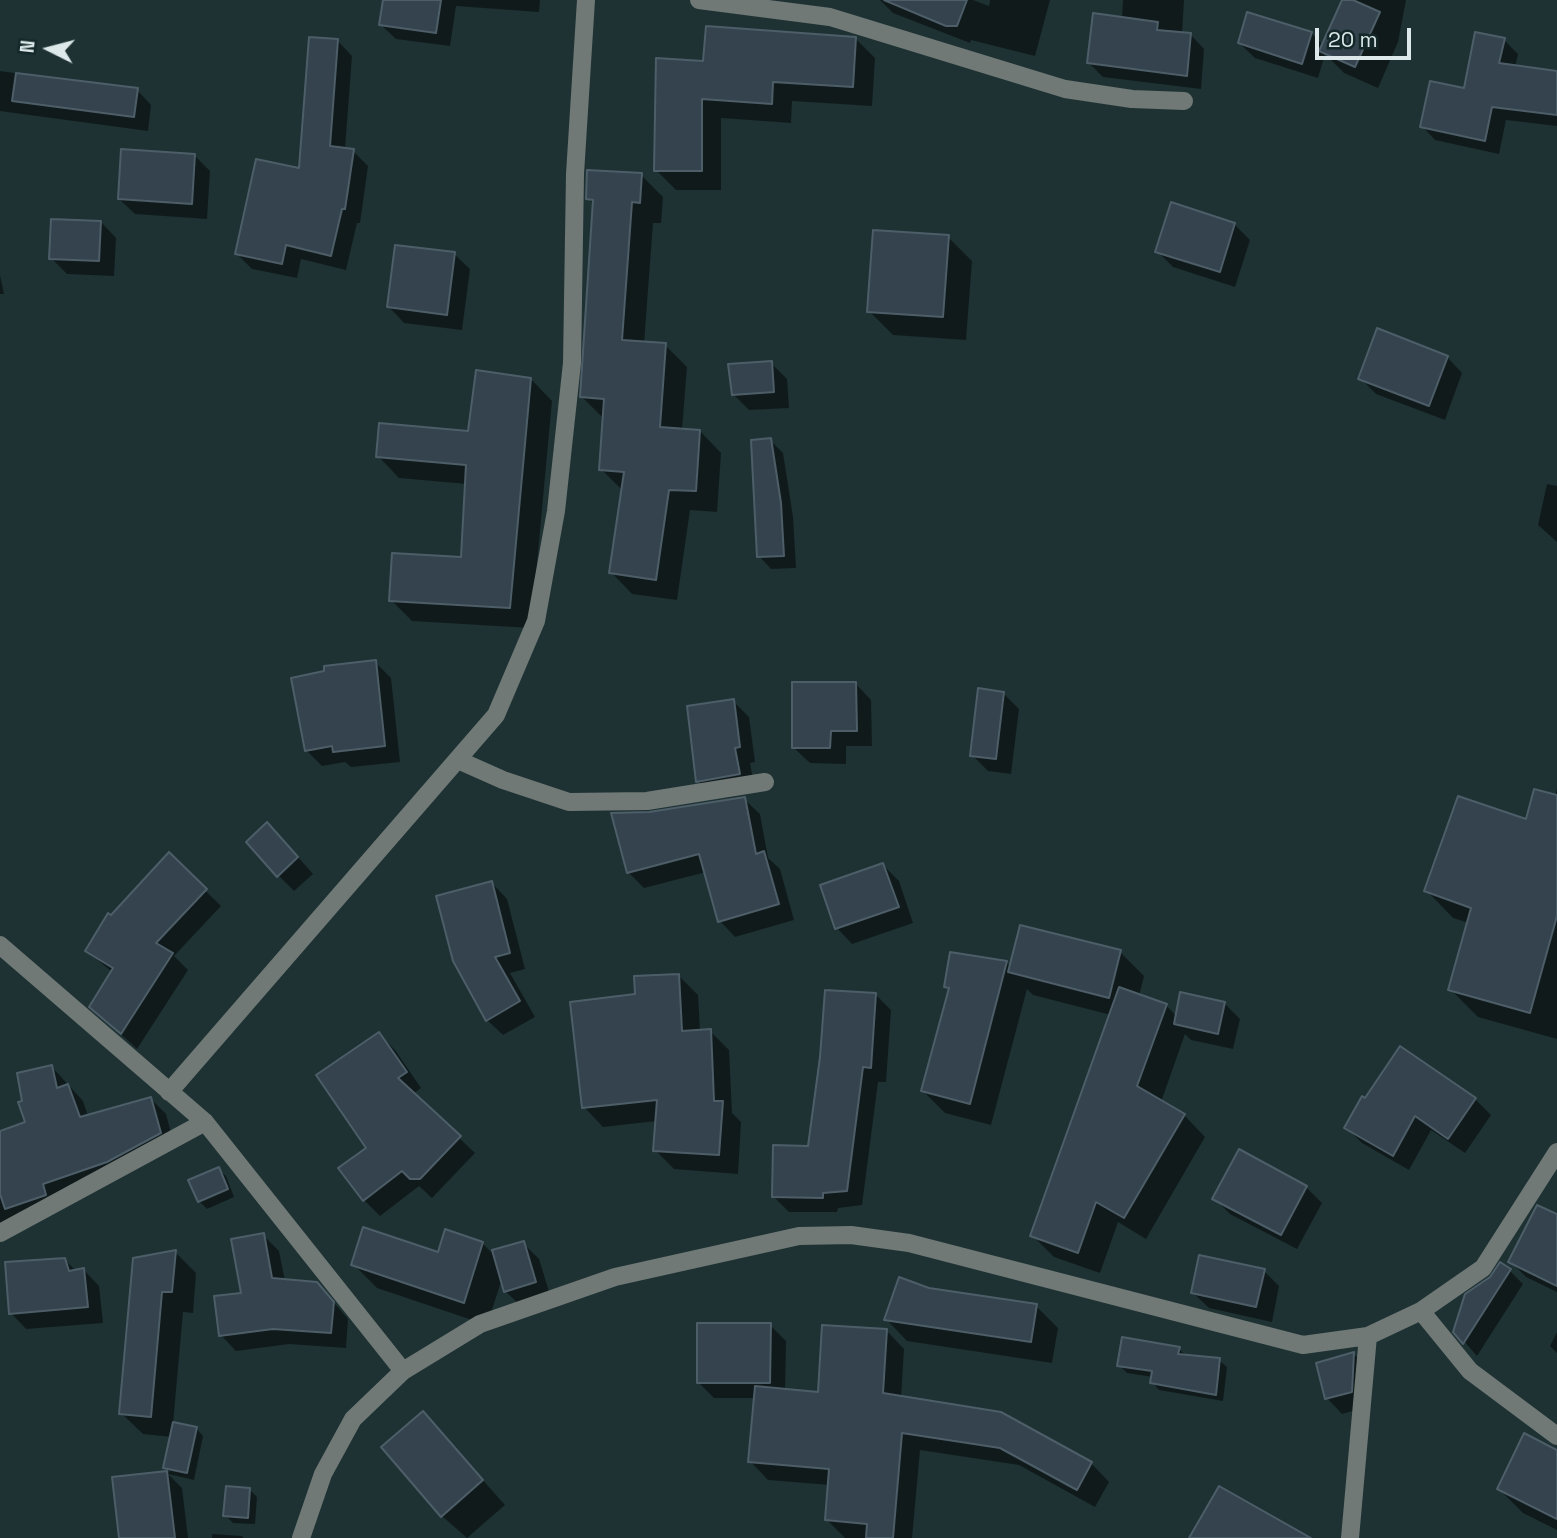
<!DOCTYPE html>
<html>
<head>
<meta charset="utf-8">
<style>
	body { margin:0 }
	#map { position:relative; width:1557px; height:1538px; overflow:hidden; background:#1e3234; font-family:"Space Grotesk",sans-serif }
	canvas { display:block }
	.north { position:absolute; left:14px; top:14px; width:70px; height:70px; -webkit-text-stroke:5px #14282a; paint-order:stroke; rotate:276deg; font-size:19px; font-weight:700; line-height:28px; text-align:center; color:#dce8e9 }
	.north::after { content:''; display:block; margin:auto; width:24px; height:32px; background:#dce8e9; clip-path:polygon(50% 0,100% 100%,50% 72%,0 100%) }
	.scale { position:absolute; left:1315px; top:28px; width:96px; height:32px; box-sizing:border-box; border:4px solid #dce8e9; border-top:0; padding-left:9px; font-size:21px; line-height:24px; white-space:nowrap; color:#dce8e9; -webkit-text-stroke:5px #14282a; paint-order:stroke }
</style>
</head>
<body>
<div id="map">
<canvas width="1557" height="1538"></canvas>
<div class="north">N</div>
<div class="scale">20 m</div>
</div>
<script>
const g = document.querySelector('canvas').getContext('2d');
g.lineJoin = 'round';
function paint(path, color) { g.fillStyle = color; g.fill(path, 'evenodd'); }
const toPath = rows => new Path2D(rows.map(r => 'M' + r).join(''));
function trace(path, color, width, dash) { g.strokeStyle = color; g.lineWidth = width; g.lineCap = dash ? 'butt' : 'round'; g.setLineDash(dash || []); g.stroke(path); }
paint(toPath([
	[385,0,540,0,539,12,456,6,450,46,396,39,381,25],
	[880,0,973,0,989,6,990,0,1050,0,1035,56,971,40,970,43,893,13],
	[1123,0,1184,0,1182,34,1190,34,1204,49,1201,89,1103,77,1089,63,1122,19],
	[1344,0,1406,0,1398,42,1378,88,1344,73,1325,54,1318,78,1255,58,1239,43,1311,33,1324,46],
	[856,39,875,58,872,106,792,101,791,123,721,118,721,190,676,190,656,170,705,63],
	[337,40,352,56,345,149,353,151,368,166,360,223,357,223,346,270,301,259,297,278,252,269,237,254,301,171],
	[1504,40,1518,54,1515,67,1557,73,1557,126,1506,120,1499,154,1435,140,1422,126,1466,90],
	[0,71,137,90,151,105,148,131,0,111],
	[195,156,210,171,207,219,135,214,119,199],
	[641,175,663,197,661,223,653,223,644,344,665,345,687,367,682,430,700,431,721,453,717,512,690,510,677,600,632,594,611,572,623,491,601,469,603,418,582,397,594,205,588,198],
	[101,222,116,238,114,276,67,274,51,258],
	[1234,224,1250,240,1235,287,1173,267,1157,251],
	[948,237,972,261,966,340,893,335,869,311],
	[454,254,470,269,462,330,404,323,389,307],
	[0,275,4,294,0,294],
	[1447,357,1462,373,1445,420,1376,394,1360,378],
	[771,363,787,379,789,408,749,410,734,395],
	[531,379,552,401,531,628,412,621,391,600,462,559,467,484,399,478,378,456,470,433],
	[770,440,783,453,793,517,796,568,771,569,759,556],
	[1547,484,1557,486,1557,542,1538,525],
	[375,662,391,678,400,762,351,767,345,762,322,766,306,750],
	[856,684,871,700,872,746,846,746,846,764,810,763,794,748],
	[1003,693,1019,709,1011,774,988,771,972,755],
	[733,701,749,717,755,762,750,763,755,790,714,796,698,781],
	[1557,788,1557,1039,1478,1017,1450,989,1469,923,1453,918,1426,890,1527,821,1555,797],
	[744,799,760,814,768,858,780,869,794,920,735,937,720,921,706,872,644,888,629,873],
	[283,840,313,874,294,891,278,875],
	[169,855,221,906,174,956,188,970,137,1049,91,1007,112,972,87,951,112,917],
	[883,865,899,881,913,923,852,944,837,928,822,886],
	[492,883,507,899,525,969,510,973,535,1017,503,1035,487,1020],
	[1120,952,1144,976,1139,996,1166,1005,1177,1017,1224,1003,1240,1019,1233,1049,1191,1040,1185,1034,1161,1102,1184,1115,1205,1137,1146,1239,1118,1222,1100,1273,1054,1257,1032,1235,1111,1015,1033,995,1027,989,991,1125,945,1113,923,1091,950,991,946,987,1006,962,1011,967],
	[679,976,698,995,700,1031,710,1031,729,1050,732,1113,741,1122,738,1174,674,1169,655,1150,657,1121,603,1127,584,1107,637,996],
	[876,995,891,1010,886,1082,878,1082,862,1205,838,1208,837,1212,789,1212,774,1197,810,1147],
	[379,1034,395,1050,421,1088,413,1094,475,1153,432,1198,419,1186,380,1216,364,1200],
	[52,1067,83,1101,88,1116,151,1099,166,1114,175,1148,123,1176,57,1199,0,1230,0,1132,27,1123],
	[1475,1099,1491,1115,1465,1153,1431,1130,1409,1170,1362,1143,1346,1127,1366,1100],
	[218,1169,226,1176,234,1197,207,1209,199,1201],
	[1306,1187,1322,1203,1297,1249,1230,1214,1214,1198],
	[1557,1216,1557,1292,1526,1277,1510,1261],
	[263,1235,279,1251,285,1281,317,1283,348,1319,346,1348,289,1344,236,1351,221,1335,243,1294],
	[482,1243,491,1252,523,1243,539,1259,551,1298,521,1306,505,1291,502,1279,487,1325,377,1288,353,1264,439,1255],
	[175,1252,196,1273,193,1313,183,1312,173,1424,196,1428,203,1436,194,1480,168,1474,182,1488,188,1538,120,1538,114,1479,170,1472,165,1468,172,1437,143,1434,121,1413],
	[64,1259,76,1271,84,1270,99,1286,103,1323,26,1329,11,1313],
	[1264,1271,1279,1286,1272,1322,1209,1308,1193,1293],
	[1510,1271,1523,1284,1477,1356,1455,1331],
	[929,1290,1036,1306,1058,1328,1052,1363,907,1341,886,1319],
	[770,1325,786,1341,785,1391,819,1394,886,1330,904,1349,901,1398,1091,1463,1109,1482,1095,1507,1019,1465,920,1450,912,1538,845,1538,827,1520,830,1485,768,1480,750,1461,756,1398,714,1398,698,1382],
	[1557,1332,1557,1353,1550,1346],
	[1179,1349,1187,1357,1219,1360,1227,1367,1223,1401,1159,1390,1152,1382,1153,1377,1127,1373,1119,1365],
	[1354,1354,1369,1370,1367,1407,1342,1414,1327,1398],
	[423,1413,505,1505,467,1538,442,1516],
	[1557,1452,1557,1530,1523,1513,1499,1489],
	[249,1489,257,1497,255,1524,233,1523,225,1515],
	[212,1534,242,1536,244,1538,212,1538]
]), '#0007');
const building = toPath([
	[383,0,441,0,436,33,379,25,383,0],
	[884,0,967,0,957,26,946,26,884,0],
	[1342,0,1353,0,1380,12,1355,67,1319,51,1342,0],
	[1247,12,1312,32,1302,64,1238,43,1247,12],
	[1093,13,1158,22,1157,30,1191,33,1187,76,1087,63,1093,13],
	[706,26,856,37,853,87,773,82,772,104,702,99,702,171,654,171,656,58,703,61,706,26],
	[1475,32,1505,38,1499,63,1557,71,1557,115,1492,107,1485,141,1420,127,1430,81,1464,88,1475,32],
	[309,37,338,39,330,146,354,149,345,209,342,209,331,256,286,245,282,264,235,254,256,159,299,168,309,37],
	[16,73,138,88,134,117,12,101,16,73],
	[121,149,195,154,192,204,118,199,121,149],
	[587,170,642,173,640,203,632,202,622,340,666,343,660,427,700,430,696,491,669,490,656,580,609,573,624,472,599,470,604,399,580,397,593,200,586,199,587,170],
	[1171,202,1235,223,1220,272,1155,252,1171,202],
	[51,219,101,221,99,261,49,259,51,219],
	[873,230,949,235,943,317,867,312,873,230],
	[395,245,455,252,447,315,387,307,395,245],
	[1377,328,1448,356,1429,406,1358,379,1377,328],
	[772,361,774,392,732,395,728,364,772,361],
	[476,370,531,378,510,608,389,601,392,553,461,557,466,465,376,457,379,423,468,431,476,370],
	[771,438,781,503,784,556,757,557,751,440,771,438],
	[376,660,385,746,333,752,332,746,305,751,291,678,324,671,324,666,376,660],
	[792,682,856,682,857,731,831,731,830,748,792,748,792,682],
	[978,688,1004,692,996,759,970,756,978,688],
	[734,699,740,747,735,748,740,774,696,782,687,706,734,699],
	[1534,789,1557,795,1557,916,1530,1013,1448,990,1471,908,1424,891,1458,796,1526,819,1534,789],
	[745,797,756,854,764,851,779,904,718,922,699,854,627,873,611,813,649,812,745,797],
	[267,822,298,857,277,877,246,842,267,822],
	[169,852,207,889,156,943,173,953,121,1034,89,1007,113,968,85,951,108,913,111,915,169,852],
	[883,863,899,907,835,929,820,885,883,863],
	[492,881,510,953,495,957,520,1001,486,1021,453,961,436,896,492,881],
	[1020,925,1121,950,1109,998,1008,972,1020,925],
	[950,952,1007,961,970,1104,921,1091,949,988,944,987,950,952],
	[679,974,682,1031,711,1029,714,1101,723,1101,719,1155,653,1151,657,1100,582,1108,570,1002,635,994,634,976,679,974],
	[1119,987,1167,1004,1137,1086,1185,1114,1124,1218,1096,1202,1078,1253,1030,1236,1119,987],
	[825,990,876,993,871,1068,863,1067,847,1191,823,1193,823,1198,772,1197,773,1145,808,1146,820,1057,825,990],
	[1180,992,1225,1002,1218,1034,1174,1024,1180,992],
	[379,1032,407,1072,398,1078,461,1136,420,1179,410,1179,402,1171,363,1201,338,1168,366,1148,316,1075,379,1032],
	[1400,1046,1476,1098,1448,1139,1415,1116,1393,1156,1344,1128,1362,1096,1365,1098,1400,1046],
	[52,1065,57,1088,68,1084,80,1117,151,1097,161,1133,107,1162,43,1184,46,1195,5,1209,0,1194,0,1131,25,1122,18,1102,22,1101,17,1073,52,1065],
	[1239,1149,1307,1186,1281,1235,1212,1199,1239,1149],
	[219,1167,228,1189,198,1202,188,1180,219,1167],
	[1537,1205,1557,1214,1557,1286,1508,1262,1537,1205],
	[363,1227,438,1252,445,1229,483,1242,464,1303,351,1265,363,1227],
	[264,1233,272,1278,317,1282,334,1302,331,1333,273,1329,219,1336,214,1296,241,1293,231,1239,264,1233],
	[524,1241,536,1282,504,1292,492,1250,524,1241],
	[176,1250,172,1292,162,1292,151,1417,119,1414,133,1258,176,1250],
	[1199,1255,1265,1269,1256,1307,1191,1293,1199,1255],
	[65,1258,69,1271,84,1268,88,1307,9,1314,5,1262,65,1258],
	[1500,1262,1511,1269,1463,1344,1453,1332,1465,1294,1490,1277,1500,1262],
	[899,1277,929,1288,1037,1304,1031,1342,884,1320,899,1277],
	[697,1323,771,1323,770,1383,697,1383,697,1323],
	[822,1325,887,1329,883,1393,1001,1412,1092,1462,1077,1490,1000,1448,902,1433,893,1538,866,1538,867,1524,825,1520,829,1469,748,1462,755,1386,818,1392,822,1325],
	[1122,1337,1180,1347,1178,1354,1220,1358,1216,1395,1150,1383,1152,1371,1117,1366,1122,1337],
	[1354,1352,1352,1392,1325,1399,1316,1363,1354,1352],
	[423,1411,483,1480,441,1517,381,1447,423,1411],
	[173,1422,197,1427,187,1473,163,1468,173,1422],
	[1524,1433,1557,1450,1557,1519,1497,1489,1524,1433],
	[167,1471,175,1538,119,1538,112,1477,167,1471],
	[226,1486,250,1488,248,1518,223,1516,226,1486],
	[1219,1486,1311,1538,1189,1538,1219,1486]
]);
paint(building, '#34434d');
trace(building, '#4d5e68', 2);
trace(toPath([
	[699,0,830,17,1065,89,1132,99,1184,101],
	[458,760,503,780,569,802,647,801,765,782],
	[0,945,205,1122,403,1371],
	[169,1092,496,715,536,621,556,511,572,363,575,174,586,0],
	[0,1233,205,1122],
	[1421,1311,1470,1371,1557,1436],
	[301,1538,323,1474,353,1419,403,1371,480,1324,615,1277,799,1236,851,1235,909,1243,1303,1345,1368,1336,1421,1311,1483,1268,1557,1152],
	[1350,1538,1368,1336]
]), '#707976', 18);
</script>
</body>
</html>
